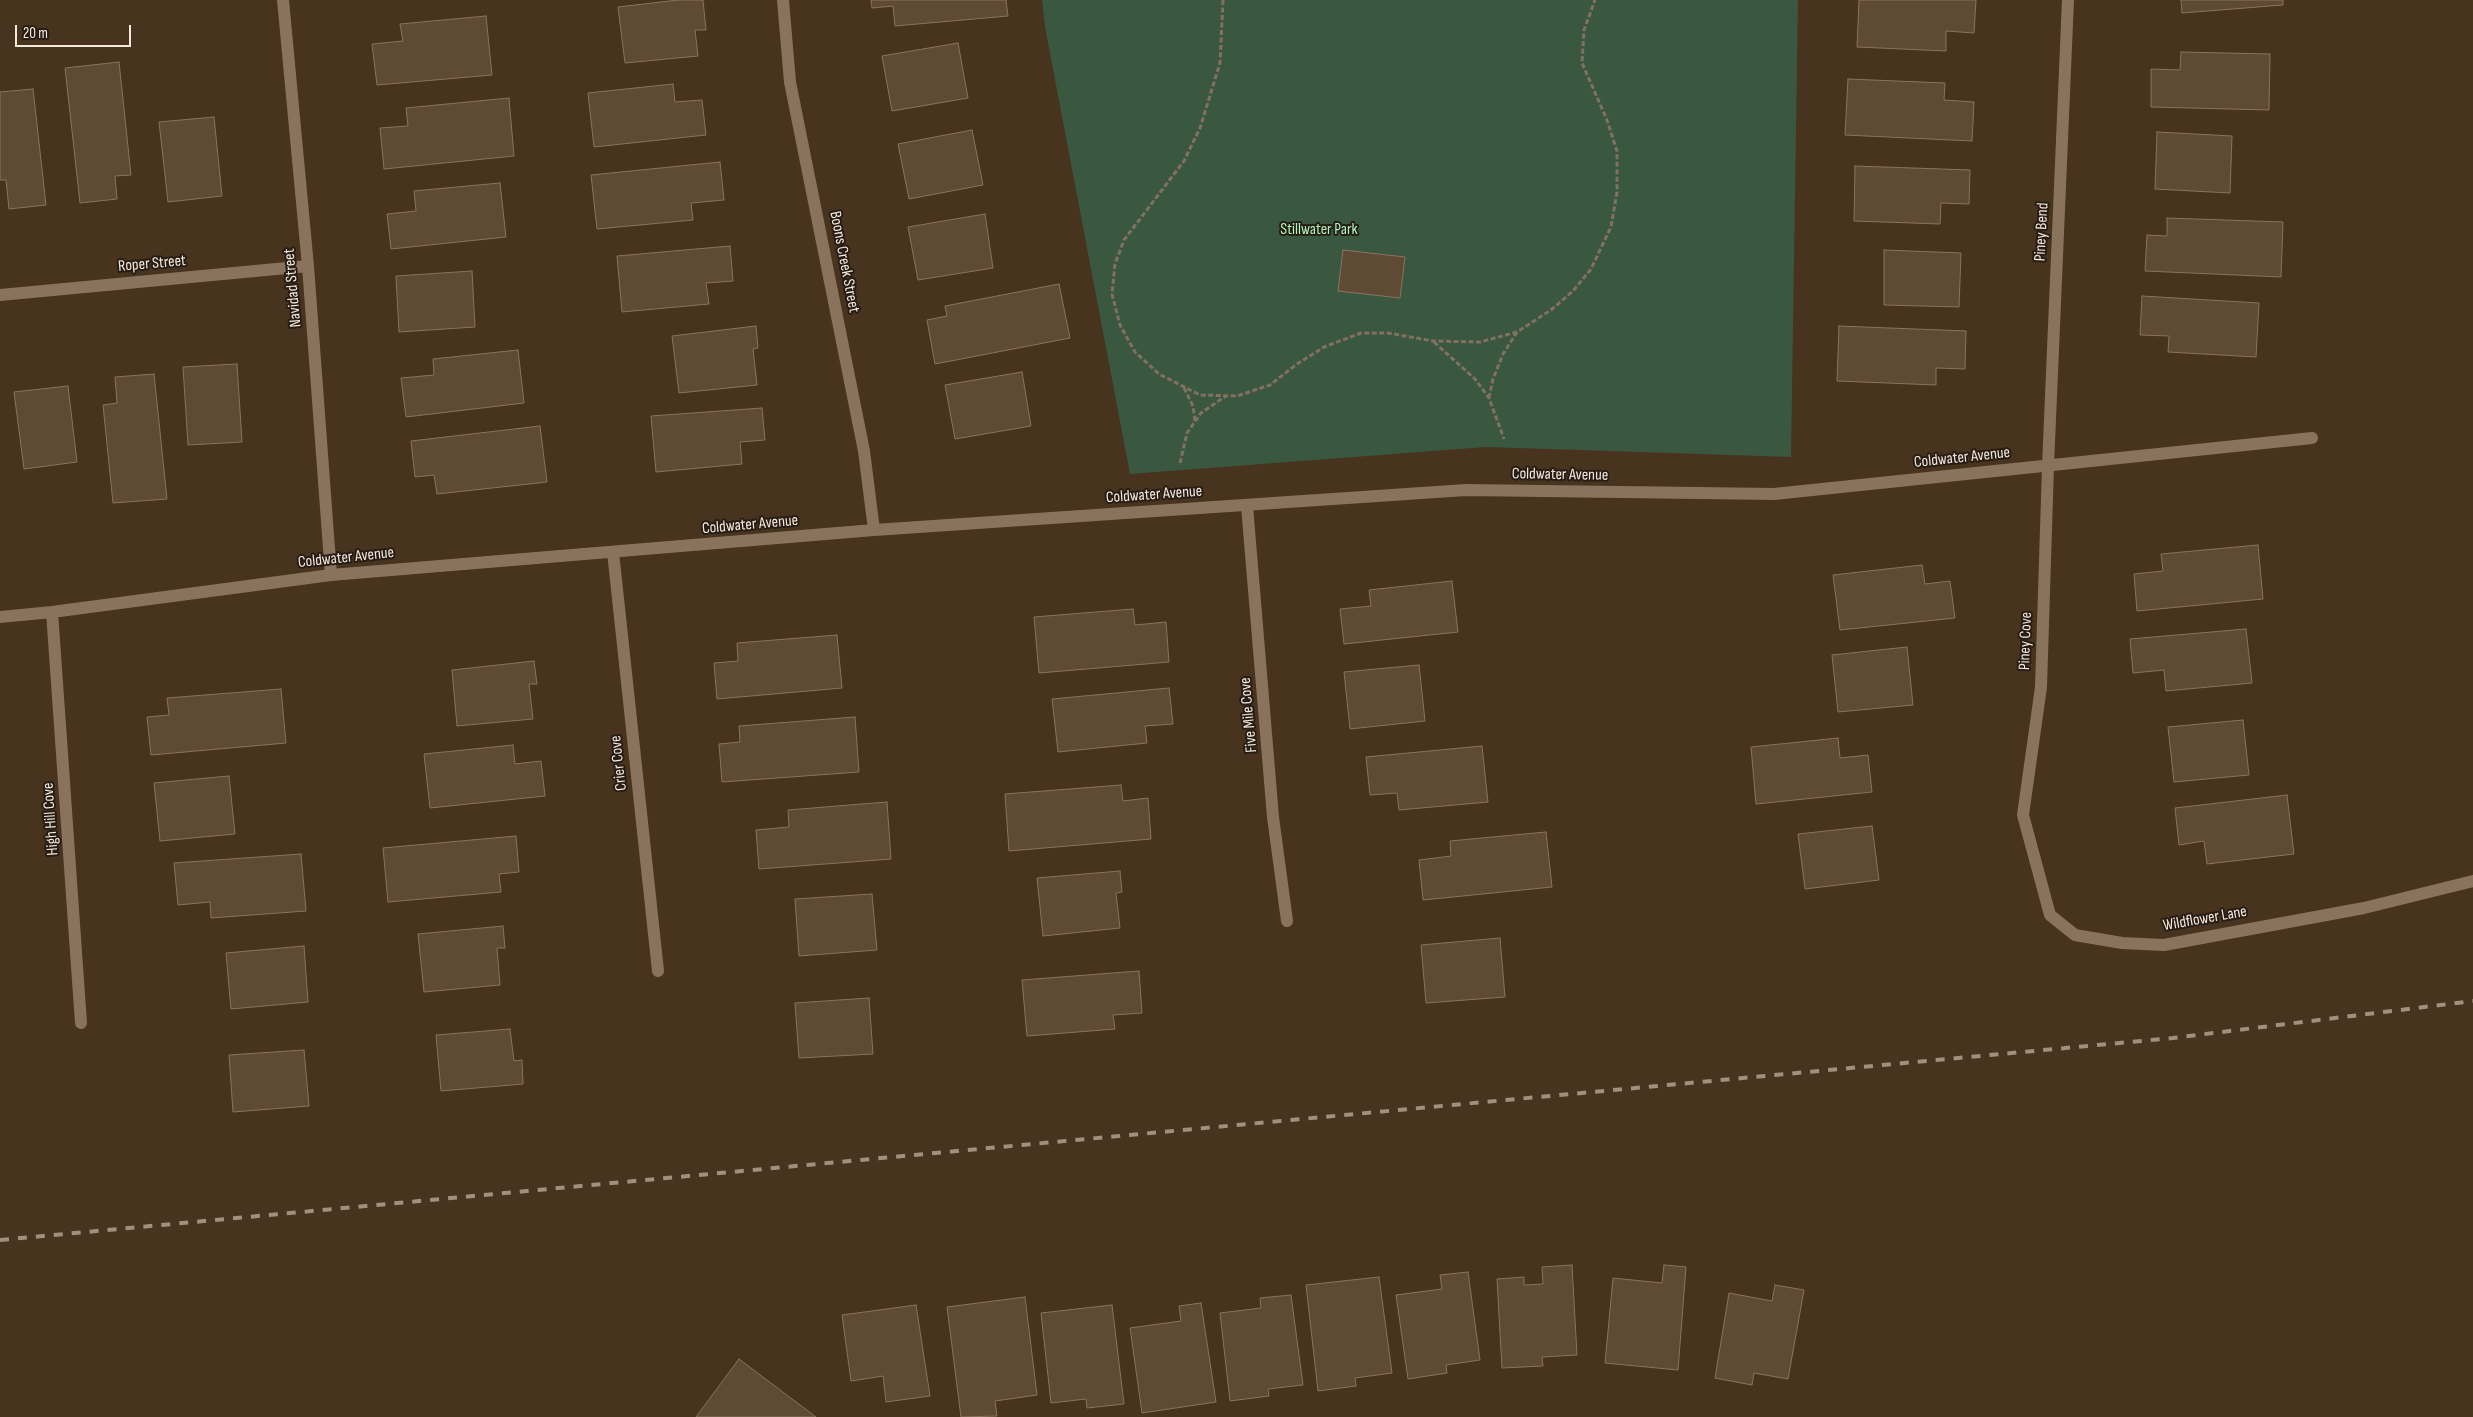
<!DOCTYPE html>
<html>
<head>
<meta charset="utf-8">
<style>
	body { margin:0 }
	#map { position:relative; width:2473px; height:1417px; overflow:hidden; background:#47331e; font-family:"Sofia Sans Condensed",sans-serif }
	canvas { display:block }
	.scale { position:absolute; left:15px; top:25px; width:116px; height:22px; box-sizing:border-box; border:2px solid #f5e8dc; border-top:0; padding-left:6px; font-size:15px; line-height:18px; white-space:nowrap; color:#f5e8dc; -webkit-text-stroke:4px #261d14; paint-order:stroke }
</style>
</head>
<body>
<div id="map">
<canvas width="2473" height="1417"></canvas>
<div class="scale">20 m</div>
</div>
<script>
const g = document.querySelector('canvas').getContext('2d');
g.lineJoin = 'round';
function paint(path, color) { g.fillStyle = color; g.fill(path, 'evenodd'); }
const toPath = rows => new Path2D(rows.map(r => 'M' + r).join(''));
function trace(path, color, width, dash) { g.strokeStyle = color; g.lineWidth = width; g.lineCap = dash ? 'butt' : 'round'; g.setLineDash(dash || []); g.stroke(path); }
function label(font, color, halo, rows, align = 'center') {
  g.font = font + ' "Sofia Sans Condensed",sans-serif'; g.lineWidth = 4; g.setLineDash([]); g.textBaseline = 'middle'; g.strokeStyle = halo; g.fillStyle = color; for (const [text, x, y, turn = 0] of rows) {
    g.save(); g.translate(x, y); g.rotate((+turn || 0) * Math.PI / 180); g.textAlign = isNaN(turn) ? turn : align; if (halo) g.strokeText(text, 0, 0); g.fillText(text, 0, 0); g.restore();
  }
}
paint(toPath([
	[1042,0,1798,0,1791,457,1486,447,1130,474,1045,27]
]), '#3a5740');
const building = toPath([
	[678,0,703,0,706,30,695,30,698,56,625,63,618,7,678,0],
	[871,0,1006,0,1008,16,895,26,893,6,872,8,871,0],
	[1859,0,1976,0,1974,33,1946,31,1946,51,1857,47,1859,0],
	[2181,0,2283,0,2283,5,2182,13,2181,0],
	[486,16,492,75,377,85,372,44,403,41,400,24,486,16],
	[958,43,968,98,892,111,882,56,958,43],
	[2181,52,2270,54,2269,110,2151,107,2151,69,2180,70,2181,52],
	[119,62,131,175,115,176,117,199,80,203,65,68,119,62],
	[1848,79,1945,83,1944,100,1974,102,1972,141,1845,135,1848,79],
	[673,84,675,102,702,100,706,135,594,147,588,93,673,84],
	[33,89,46,205,9,209,6,180,0,180,0,92,33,89],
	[509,98,514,156,384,169,380,128,408,126,406,108,509,98],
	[214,117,222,196,168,202,159,122,214,117],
	[972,130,983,185,909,199,898,144,972,130],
	[2157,132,2232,136,2230,193,2155,189,2157,132],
	[720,162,724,200,691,203,693,220,597,229,591,175,720,162],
	[1855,166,1970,170,1969,204,1941,203,1940,224,1854,221,1855,166],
	[500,183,506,237,391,249,387,214,416,211,414,191,500,183],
	[985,214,993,268,918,280,908,227,985,214],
	[2167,218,2283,222,2281,277,2145,271,2147,235,2167,236,2167,218],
	[730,246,733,281,706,283,709,304,622,312,617,256,730,246],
	[1343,250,1405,257,1400,298,1338,291,1343,250],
	[1884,250,1961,253,1959,307,1884,305,1884,250],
	[472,271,475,327,399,332,396,276,472,271],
	[1059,284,1070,338,935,364,927,320,947,316,945,306,1059,284],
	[2142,296,2259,303,2256,357,2168,352,2169,336,2140,335,2142,296],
	[756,326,758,348,753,349,757,385,679,393,672,336,756,326],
	[1839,326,1966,331,1965,369,1936,368,1936,385,1837,381,1839,326],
	[518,350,524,403,406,417,401,378,434,375,433,359,518,350],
	[237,364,242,442,188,445,183,367,237,364],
	[1022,372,1031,426,955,439,945,385,1022,372],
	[154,374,167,499,113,503,103,405,117,403,115,377,154,374],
	[68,386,77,462,24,469,14,392,68,386],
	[762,408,765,440,740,442,742,464,656,472,651,416,762,408],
	[540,426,547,482,437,494,434,475,415,477,411,441,540,426],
	[2258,545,2263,599,2137,611,2134,574,2163,571,2161,554,2258,545],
	[1922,565,1925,584,1950,581,1955,618,1840,630,1833,575,1922,565],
	[1452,581,1458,632,1344,644,1340,609,1371,606,1369,590,1452,581],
	[1133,609,1135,625,1166,622,1169,662,1039,673,1034,617,1133,609],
	[2246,629,2252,683,2166,691,2164,670,2133,673,2130,639,2246,629],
	[837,635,842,688,717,699,714,663,738,661,737,643,837,635],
	[1907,647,1913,705,1838,712,1832,655,1907,647],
	[534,661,537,684,529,684,533,719,457,726,452,670,534,661],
	[1419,665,1425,721,1350,729,1344,672,1419,665],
	[1169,688,1173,724,1145,726,1147,743,1058,752,1052,699,1169,688],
	[281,689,286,743,151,755,147,717,169,715,167,698,281,689],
	[855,717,859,772,722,782,719,744,740,742,739,726,855,717],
	[2243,720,2249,775,2174,782,2168,727,2243,720],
	[1838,738,1840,758,1868,755,1872,792,1756,804,1751,747,1838,738],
	[513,745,515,764,541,761,545,796,430,808,424,754,513,745],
	[1482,746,1488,802,1399,810,1397,793,1370,795,1366,757,1482,746],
	[229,776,235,834,160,841,154,783,229,776],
	[1121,785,1123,801,1148,798,1151,839,1009,851,1005,794,1121,785],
	[2287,795,2294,854,2207,864,2204,841,2179,845,2175,808,2287,795],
	[887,802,891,859,759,869,756,830,789,827,788,810,887,802],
	[1872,826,1879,880,1805,889,1798,834,1872,826],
	[1546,832,1552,887,1423,900,1419,860,1451,856,1450,841,1546,832],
	[516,836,519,872,499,874,501,892,388,902,383,848,516,836],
	[301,854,306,911,211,918,210,902,178,905,174,863,301,854],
	[1120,871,1122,892,1116,893,1120,928,1043,936,1037,878,1120,871],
	[872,894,877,950,799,956,795,899,872,894],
	[503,926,505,948,497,948,500,985,424,992,418,934,503,926],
	[1500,938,1505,997,1426,1003,1421,945,1500,938],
	[304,946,308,1002,231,1009,226,953,304,946],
	[1139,971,1142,1013,1113,1015,1115,1029,1027,1036,1022,980,1139,971],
	[869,998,873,1054,799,1058,795,1003,869,998],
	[510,1029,514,1061,522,1060,523,1084,441,1091,436,1035,510,1029],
	[304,1050,309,1106,233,1112,229,1055,304,1050],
	[1572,1265,1577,1355,1542,1357,1543,1366,1502,1368,1497,1279,1524,1277,1524,1285,1543,1284,1542,1267,1572,1265],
	[1664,1265,1686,1267,1678,1370,1605,1363,1613,1278,1662,1283,1664,1265],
	[1468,1272,1480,1360,1446,1365,1447,1373,1408,1379,1396,1295,1442,1289,1440,1275,1468,1272],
	[1379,1277,1392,1373,1355,1378,1356,1386,1318,1391,1306,1285,1379,1277],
	[1775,1285,1804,1290,1788,1379,1754,1373,1752,1385,1715,1378,1729,1293,1772,1301,1775,1285],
	[1291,1295,1303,1385,1268,1389,1269,1396,1230,1401,1220,1313,1261,1308,1260,1298,1291,1295],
	[1025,1297,1037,1395,995,1401,997,1416,961,1417,947,1307,1025,1297],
	[1201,1303,1216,1402,1142,1413,1130,1328,1181,1321,1179,1306,1201,1303],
	[916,1305,930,1396,886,1402,883,1376,851,1381,842,1315,916,1305],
	[1112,1305,1124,1404,1087,1408,1086,1399,1051,1403,1041,1313,1112,1305],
	[739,1359,816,1417,696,1417,739,1359]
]);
paint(building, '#5f4a35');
trace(building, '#8b745e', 1);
trace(toPath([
	[1223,0,1220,63,1200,128,1184,161,1124,240,1115,264,1112,294,1120,325,1135,352,1159,374,1200,395,1237,396,1270,385,1297,364,1324,347,1361,333,1388,333,1433,341,1480,342,1517,332,1551,310,1573,291,1591,269,1611,227,1617,192,1617,151,1607,120,1582,63,1584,30,1595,0],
	[1434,342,1475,379,1489,398,1504,439],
	[1184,388,1193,406,1195,421],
	[1489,398,1493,379,1503,354,1517,332],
	[1180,463,1187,433,1201,413,1226,396]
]), '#82715f', 3, [5, 2.5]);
trace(toPath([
	[283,0,308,266,331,575],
	[783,0,790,82,864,451,874,530],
	[2068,0,2048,466,2041,687,2023,815,2050,915,2075,935,2122,943,2164,945,2364,908,2473,881],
	[0,295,308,266],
	[1247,506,1273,817,1287,921],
	[613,552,658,971],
	[52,612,81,1023],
	[0,617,52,612,331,575,874,530,1466,490,1774,494,2312,438]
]), '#8a735d', 12);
trace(toPath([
	[0,1240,2173,1038,2473,1001]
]), '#a0907f', 4, [9, 9]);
label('16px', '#aef5bd', '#261d14', [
	["Stillwater Park",1319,230]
]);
label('16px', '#f5e8dc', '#261d14', [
	["Piney Bend",2042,232,-87],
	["Boons Creek Street",844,262,79],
	["Roper Street",152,264,-5],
	["Navidad Street",293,288,-95],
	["Coldwater Avenue",1962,458,-6],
	["Coldwater Avenue",1560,475,1],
	["Coldwater Avenue",1154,495,-4],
	["Coldwater Avenue",750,525,-5],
	["Coldwater Avenue",346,558,-6],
	["Piney Cove",2026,641,-88],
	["Five Mile Cove",1249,715,-95],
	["Crier Cove",619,763,-96],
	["High Hill Cove",51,819,-94],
	["Wildflower Lane",2205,919,-10]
]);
</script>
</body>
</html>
